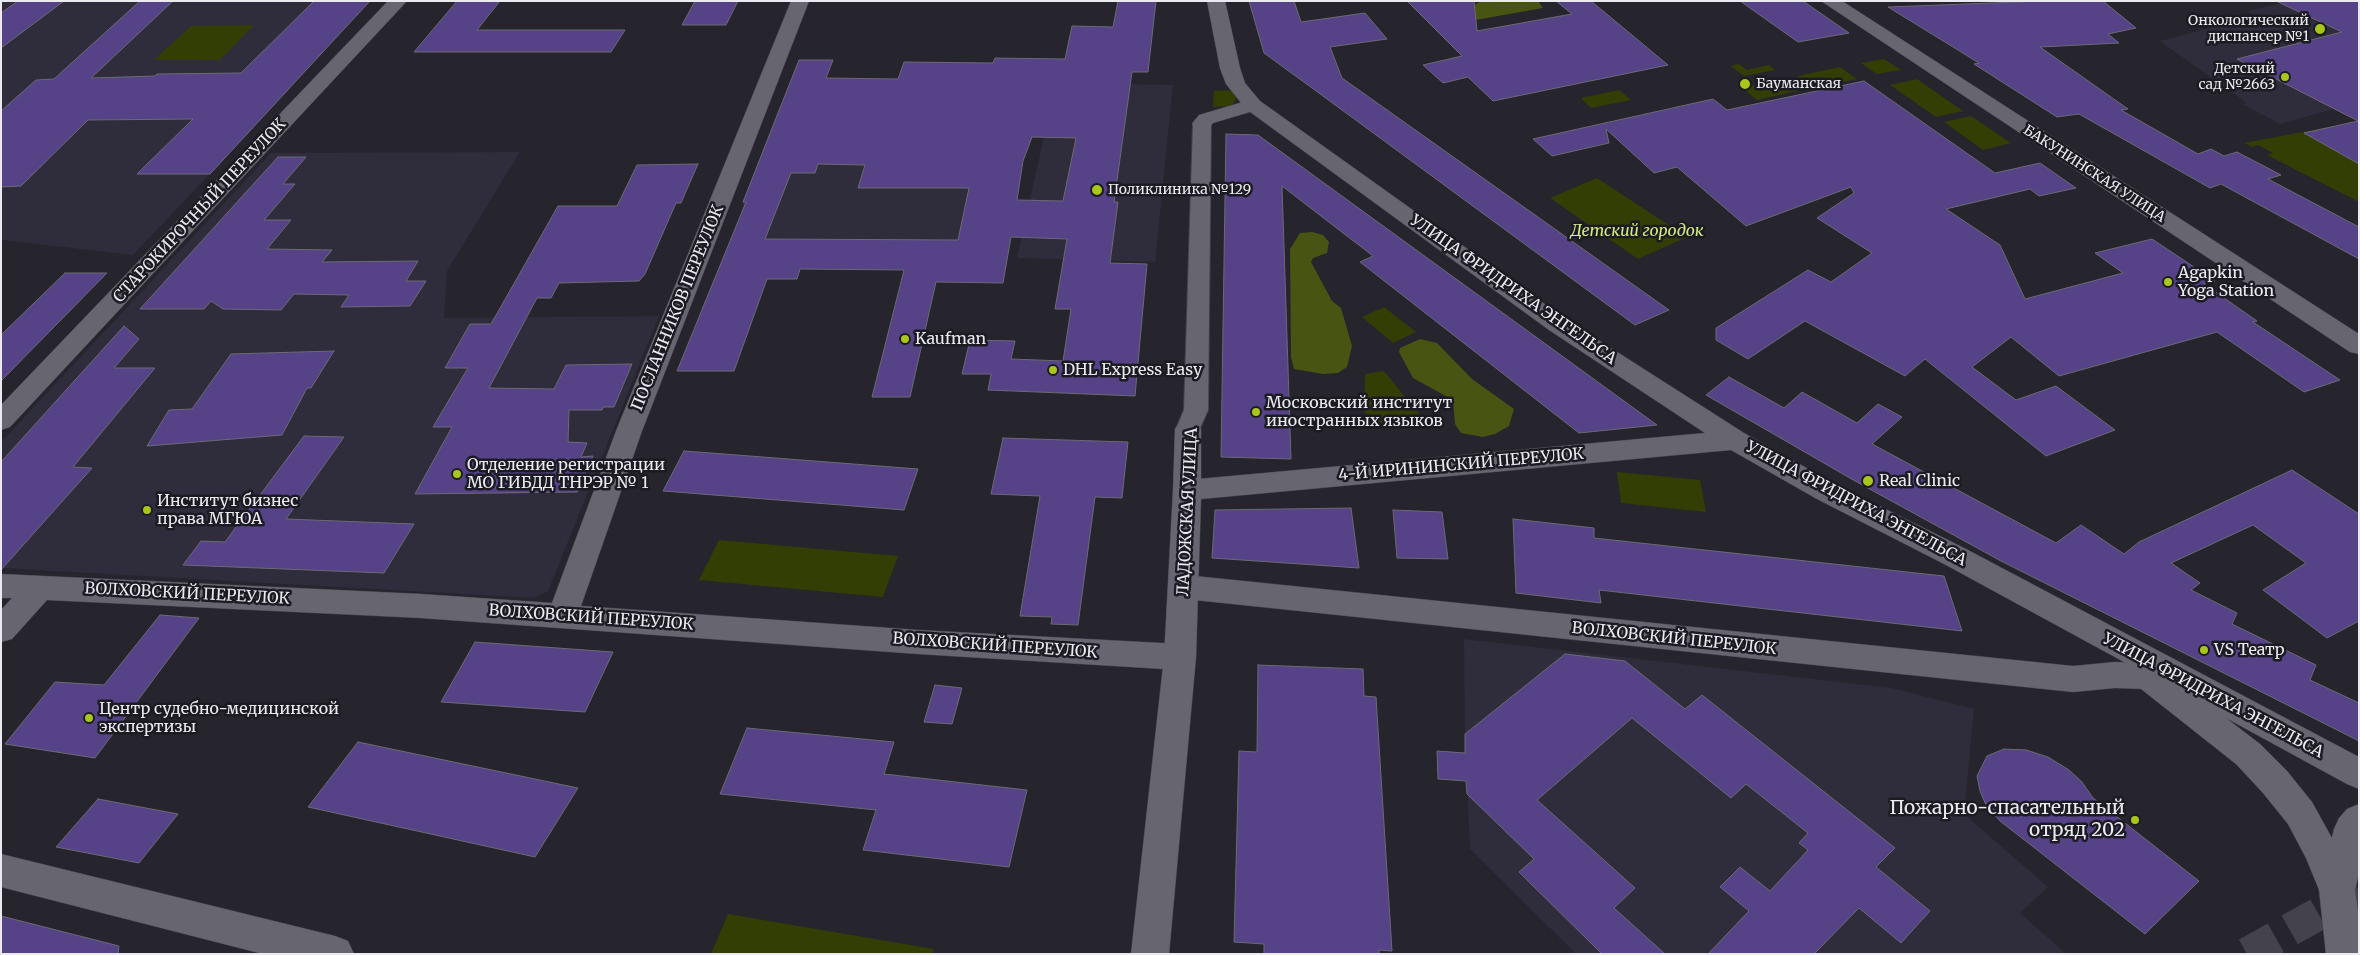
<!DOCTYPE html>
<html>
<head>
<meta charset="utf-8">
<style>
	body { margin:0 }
	#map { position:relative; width:2360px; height:955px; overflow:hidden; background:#26242d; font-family:Merriweather,serif }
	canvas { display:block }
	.frame { position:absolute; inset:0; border:2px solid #ebeaf0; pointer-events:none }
</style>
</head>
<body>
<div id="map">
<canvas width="2360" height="955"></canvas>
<div class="frame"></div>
</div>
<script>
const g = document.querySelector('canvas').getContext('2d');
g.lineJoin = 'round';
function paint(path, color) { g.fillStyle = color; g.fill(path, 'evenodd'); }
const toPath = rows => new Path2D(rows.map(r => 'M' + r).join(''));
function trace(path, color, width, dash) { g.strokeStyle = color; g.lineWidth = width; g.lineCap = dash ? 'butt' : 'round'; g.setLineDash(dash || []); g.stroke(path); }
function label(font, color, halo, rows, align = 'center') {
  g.font = font + ' Merriweather,serif'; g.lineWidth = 5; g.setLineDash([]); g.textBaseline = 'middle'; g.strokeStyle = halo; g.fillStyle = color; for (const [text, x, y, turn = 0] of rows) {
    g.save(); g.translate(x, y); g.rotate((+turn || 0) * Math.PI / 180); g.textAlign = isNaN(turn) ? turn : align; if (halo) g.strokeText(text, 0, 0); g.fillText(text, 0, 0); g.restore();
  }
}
paint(toPath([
	[1,1,375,1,345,3,289,88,291,88,133,255,1,240],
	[2290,1,2359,1,2359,102,2280,124,2242,104,2247,103,2160,41,2255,16,2247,11],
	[1056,82,1173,85,1155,262,1017,258],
	[779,107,1041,116,1020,168,1003,283,936,282,922,270,801,269,797,279,749,279,736,311,700,311,742,214,743,202],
	[520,152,447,271,444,318,659,316,548,591,533,598,1,568,1,442,271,153],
	[1464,639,1892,688,1974,709,1964,814,2048,887,2020,913,2065,953,1576,954,1470,849,1465,734]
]), '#2f2c3b');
paint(toPath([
	[254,25,220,60,154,60,191,26],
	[1884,59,1901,70,1877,74,1861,63],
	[1739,64,1747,70,1769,65,1775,70,1744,76,1730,66],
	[1840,67,1857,79,1813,88,1797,76],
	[1790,78,1806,89,1757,100,1742,88],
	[1917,79,1963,111,1936,117,1890,85],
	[1232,90,1236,98,1232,106,1213,107,1214,91],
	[1619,90,1631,100,1591,108,1581,98],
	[1971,116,2011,143,1983,150,1944,122],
	[2350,123,2359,127,2359,202,2267,155,2273,153,2258,145,2252,147,2244,143],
	[1597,178,1687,237,1638,259,1550,198],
	[1384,307,1416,332,1393,343,1362,317],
	[1384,371,1420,415,1383,427,1364,411,1365,374],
	[1617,472,1700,480,1706,512,1621,503],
	[719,540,898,556,883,597,699,580],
	[728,914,934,949,932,954,711,954]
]), '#333e05');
paint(toPath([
	[1481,1,1538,1,1543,8,1453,24,1449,21],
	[1312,232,1323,235,1329,242,1327,253,1313,258,1311,262,1332,301,1341,308,1352,346,1347,367,1338,373,1323,374,1294,369,1291,357,1290,249,1300,233],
	[1420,339,1437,343,1472,379,1514,409,1509,426,1495,434,1483,437,1461,433,1455,424,1453,400,1413,378,1399,352,1400,348]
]), '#475412');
const building = toPath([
	[18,1,64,1,1,48,1,13,18,1],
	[140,1,173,1,91,78,155,76,157,74,241,73,314,1,370,1,210,174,137,174,193,119,88,120,21,186,1,187,1,111,36,80,54,79,140,1],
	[457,1,500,1,477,30,625,30,611,52,414,52,457,1],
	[695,1,738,1,726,25,682,25,695,1],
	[1118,1,1156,1,1148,72,1132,72,1114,202,1118,202,1110,263,1147,264,1135,396,988,390,991,374,962,374,970,340,1015,341,1011,359,1063,361,1071,309,1055,309,1067,239,1011,237,1003,283,936,282,910,397,872,397,904,270,800,269,797,279,767,279,734,371,677,371,746,202,743,202,799,60,833,60,826,78,898,79,904,62,993,63,995,58,1065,59,1072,26,1113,27,1118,1],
	[1032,137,1076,138,1063,201,1017,200,1023,161,1032,137],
	[818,164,865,165,858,188,969,188,958,240,765,239,791,173,815,173,818,164],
	[1249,1,1294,1,1301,22,1365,13,1387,39,1330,47,1342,78,1669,310,1635,325,1312,88,1264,53,1249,1],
	[1407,1,1474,1,1477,31,1572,14,1556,1,1591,1,1668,65,1493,101,1468,77,1443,83,1423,65,1462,56,1407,1],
	[1740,1,1803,1,1849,33,1798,42,1740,1],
	[2043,1,2103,1,2136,28,2108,34,2119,43,2040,47,2128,109,2121,110,2198,154,2211,149,2224,156,2237,152,2281,175,2268,179,2359,227,2359,259,2221,184,2210,188,2079,114,2057,117,1974,64,1979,63,1888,7,2043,1],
	[2276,1,2359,1,2359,164,2304,133,2358,121,2237,59,2342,32,2276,1],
	[1864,81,1995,173,2040,163,2076,188,2039,196,2030,189,1946,209,2000,245,2025,299,2123,273,2095,253,2152,239,2215,281,2204,284,2257,321,2253,322,2340,380,2304,392,2217,332,2059,376,2011,337,1972,367,2016,400,2056,386,2115,430,2046,456,1925,359,1905,376,1805,321,1748,359,1716,340,1716,328,1808,270,1831,282,1872,253,1817,218,1854,193,1851,187,1746,226,1677,167,1654,173,1606,129,1609,143,1552,156,1533,139,1713,99,1727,110,1864,81],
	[1226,134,1258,135,1657,425,1579,433,1360,262,1373,256,1282,186,1291,459,1221,457,1226,134],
	[278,157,306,157,283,184,295,184,264,220,291,220,267,249,332,250,322,262,418,261,406,281,426,281,410,306,341,307,349,295,294,294,281,310,223,309,211,301,204,309,140,309,278,157],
	[698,164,681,203,676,203,645,274,639,281,559,283,551,298,537,298,489,388,554,389,566,365,632,364,614,407,603,407,602,410,569,410,568,442,587,443,581,457,593,456,577,492,415,494,452,427,433,427,468,368,445,368,470,324,491,324,558,206,617,206,637,165,698,164],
	[65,273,107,273,1,381,1,335,65,273],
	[124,326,139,339,114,368,155,368,73,467,92,468,1,570,1,462,124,326],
	[334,351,311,388,307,388,282,435,147,446,169,410,192,409,231,354,334,351],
	[1729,377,1784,408,1802,392,1857,423,1878,404,1902,417,1872,444,2056,543,2081,525,2124,554,2139,542,2292,470,2359,514,2359,621,2327,638,2263,590,2306,563,2253,525,2171,563,2200,583,2191,590,2237,613,2232,624,2316,665,2310,680,2359,703,2359,741,2001,561,1855,481,1706,395,1729,377],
	[304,436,344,437,286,519,414,524,384,573,183,565,201,541,225,542,304,436],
	[1003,438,1128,442,1122,498,1095,497,1078,625,1051,624,1052,617,1020,616,1040,496,991,494,1003,438],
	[684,451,698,452,918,469,904,510,663,491,684,451],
	[1351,508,1359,568,1212,558,1215,510,1351,508],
	[1393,510,1442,512,1448,559,1397,558,1393,510],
	[1513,519,1594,528,1594,538,1944,576,1962,631,1599,590,1601,603,1516,593,1513,519],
	[160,615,199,618,95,758,5,744,55,682,104,685,160,615],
	[475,642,613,652,585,712,441,702,475,642],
	[1565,654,1625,661,1685,709,1702,695,1895,848,1876,867,1930,911,1901,943,1859,908,1814,954,1708,954,1749,911,1720,887,1740,867,1770,891,1808,850,1799,843,1808,833,1746,784,1731,798,1632,718,1537,800,1635,888,1614,908,1665,954,1602,954,1519,872,1534,859,1467,794,1466,781,1438,779,1437,751,1465,753,1465,734,1565,654],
	[1258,665,1363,669,1364,696,1376,697,1392,951,1379,950,1379,954,1264,954,1264,944,1234,942,1239,751,1257,752,1258,665],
	[935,685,962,688,952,724,924,722,935,685],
	[747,728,894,742,884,774,1027,790,1009,867,863,850,876,810,720,794,747,728],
	[358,742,578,788,535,857,308,807,358,742],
	[2004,749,2026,750,2048,757,2069,770,2082,782,2093,798,2199,881,2145,934,2000,821,1986,805,1980,791,1977,776,1987,756,2004,749],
	[98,799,178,814,139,863,56,847,98,799],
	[1,916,119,946,118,954,1,954,1,916]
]);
paint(building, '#554287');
trace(building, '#6c6a75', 1);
trace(toPath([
	[2247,954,2359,891]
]), '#44424a', 33, [33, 16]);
const pedestrian = toPath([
	[1202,118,1209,120,1211,124,1208,410,1197,435,1188,437,1179,435,1176,429,1184,410,1193,124,1195,120,1202,118]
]);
const minor = toPath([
	[388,1,407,1,10,427,1,430,1,405,388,1],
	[791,1,809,1,642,431,581,606,918,630,1180,644,1191,648,1196,657,1191,666,1180,670,918,654,421,618,47,600,12,639,1,642,1,610,12,598,1,598,1,574,421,594,552,603,616,431,791,1],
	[1253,99,1260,101,1263,105,1260,109,1213,123,1209,128,1202,130,1195,128,1192,124,1199,115,1253,99],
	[1188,420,1197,423,1201,429,1201,490,1197,497,1187,500,1177,497,1173,490,1175,429,1179,423,1188,420],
	[1185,575,2073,666,2115,662,2143,663,2162,655,2173,659,2178,668,2173,677,2146,689,2115,688,2073,692,1185,599,1174,595,1170,587,1174,579,1185,575]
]);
const tertiary = toPath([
	[1207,1,1225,1,1240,68,1245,83,1260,101,1567,320,1744,433,1837,485,1966,549,2359,757,2359,789,2347,784,2226,718,2260,744,2287,771,2312,802,2333,840,2355,890,2350,902,2337,907,2324,902,2306,858,2288,824,2263,793,2236,764,2136,685,2131,676,2135,668,1946,565,1817,499,1731,450,1201,499,1196,657,1169,954,1131,954,1164,657,1173,490,1177,483,1187,480,1705,433,1549,330,1246,109,1226,84,1220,68,1207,1],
	[1,854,335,936,348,941,354,954,263,954,1,887,1,854]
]);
const secondary = toPath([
	[1821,1,1842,1,2359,334,2359,354,2350,352,1821,1],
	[2359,804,2359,873,2355,890,2359,918,2359,954,2326,954,2319,890,2334,829,2339,818,2347,809,2359,804]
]);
trace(pedestrian, '#44424a', 2);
trace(minor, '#44424a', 1);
trace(tertiary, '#44424a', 1);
trace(secondary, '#44424a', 1);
paint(pedestrian, '#676570');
paint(minor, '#676570');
paint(tertiary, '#676570');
paint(secondary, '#676570');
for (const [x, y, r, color] of [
	[2320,29,6,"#a9c71a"],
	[2285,77,5,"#a9c71a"],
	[1745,84,6,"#a9c71a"],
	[1097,190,6,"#a9c71a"],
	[2168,282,5,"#a9c71a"],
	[905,339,5,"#a9c71a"],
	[1053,370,5,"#a9c71a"],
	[1256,412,5,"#a9c71a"],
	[457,474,5,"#a9c71a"],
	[1868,481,6,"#a9c71a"],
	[147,510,5,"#a9c71a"],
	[2204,650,5,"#a9c71a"],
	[89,718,5,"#a9c71a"],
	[2135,820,5,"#a9c71a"]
]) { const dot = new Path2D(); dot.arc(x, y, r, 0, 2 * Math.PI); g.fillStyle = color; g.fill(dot); trace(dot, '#1c1b23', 2); }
label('14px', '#ebeaf0', '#1c1b23', [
	["Онкологический",2309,21],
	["диспансер №1",2309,37],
	["Детский",2275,69],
	["сад №2663",2275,85],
	["Бауманская",1756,84,"left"],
	["Поликлиника №129",1108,190,"left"]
], 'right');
label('14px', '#ebeaf0', '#1c1b23', [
	["БАКУНИНСКАЯ УЛИЦА",2094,174,33]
]);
label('16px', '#ebeaf0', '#1c1b23', [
	["СТАРОКИРОЧНЫЙ ПЕРЕУЛОК",200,211,-47],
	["УЛИЦА ФРИДРИХА ЭНГЕЛЬСА",1513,290,35],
	["ПОСЛАННИКОВ ПЕРЕУЛОК",678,308,-68],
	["4-Й ИРИНИНСКИЙ ПЕРЕУЛОК",1461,465,-5],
	["УЛИЦА ФРИДРИХА ЭНГЕЛЬСА",1856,504,28],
	["ЛАДОЖСКАЯ УЛИЦА",1188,512,-87],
	["ВОЛХОВСКИЙ ПЕРЕУЛОК",187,594,3],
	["ВОЛХОВСКИЙ ПЕРЕУЛОК",591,618,4],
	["ВОЛХОВСКИЙ ПЕРЕУЛОК",1674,639,6],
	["ВОЛХОВСКИЙ ПЕРЕУЛОК",995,646,4],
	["УЛИЦА ФРИДРИХА ЭНГЕЛЬСА",2213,696,28]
]);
label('italic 16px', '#d3ee7d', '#1c1b23', [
	["Детский городок",1637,231]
]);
label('16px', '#ebeaf0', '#1c1b23', [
	["Agapkin",2178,273],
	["Yoga Station",2178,291],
	["Kaufman",915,339],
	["DHL Express Easy",1063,370],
	["Московский институт",1266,403],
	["иностранных языков",1266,421],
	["Отделение регистрации",467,465],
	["МО ГИБДД ТНРЭР № 1",467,483],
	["Real Clinic",1879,481],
	["Институт бизнес",157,501],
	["права МГЮА",157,519],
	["VS Театр",2214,650],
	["Центр судебно-медицинской",99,709],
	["экспертизы",99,727]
], 'left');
label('19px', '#ebeaf0', '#1c1b23', [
	["Пожарно-спасательный",2125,809],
	["отряд 202",2125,831]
], 'right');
</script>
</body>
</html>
